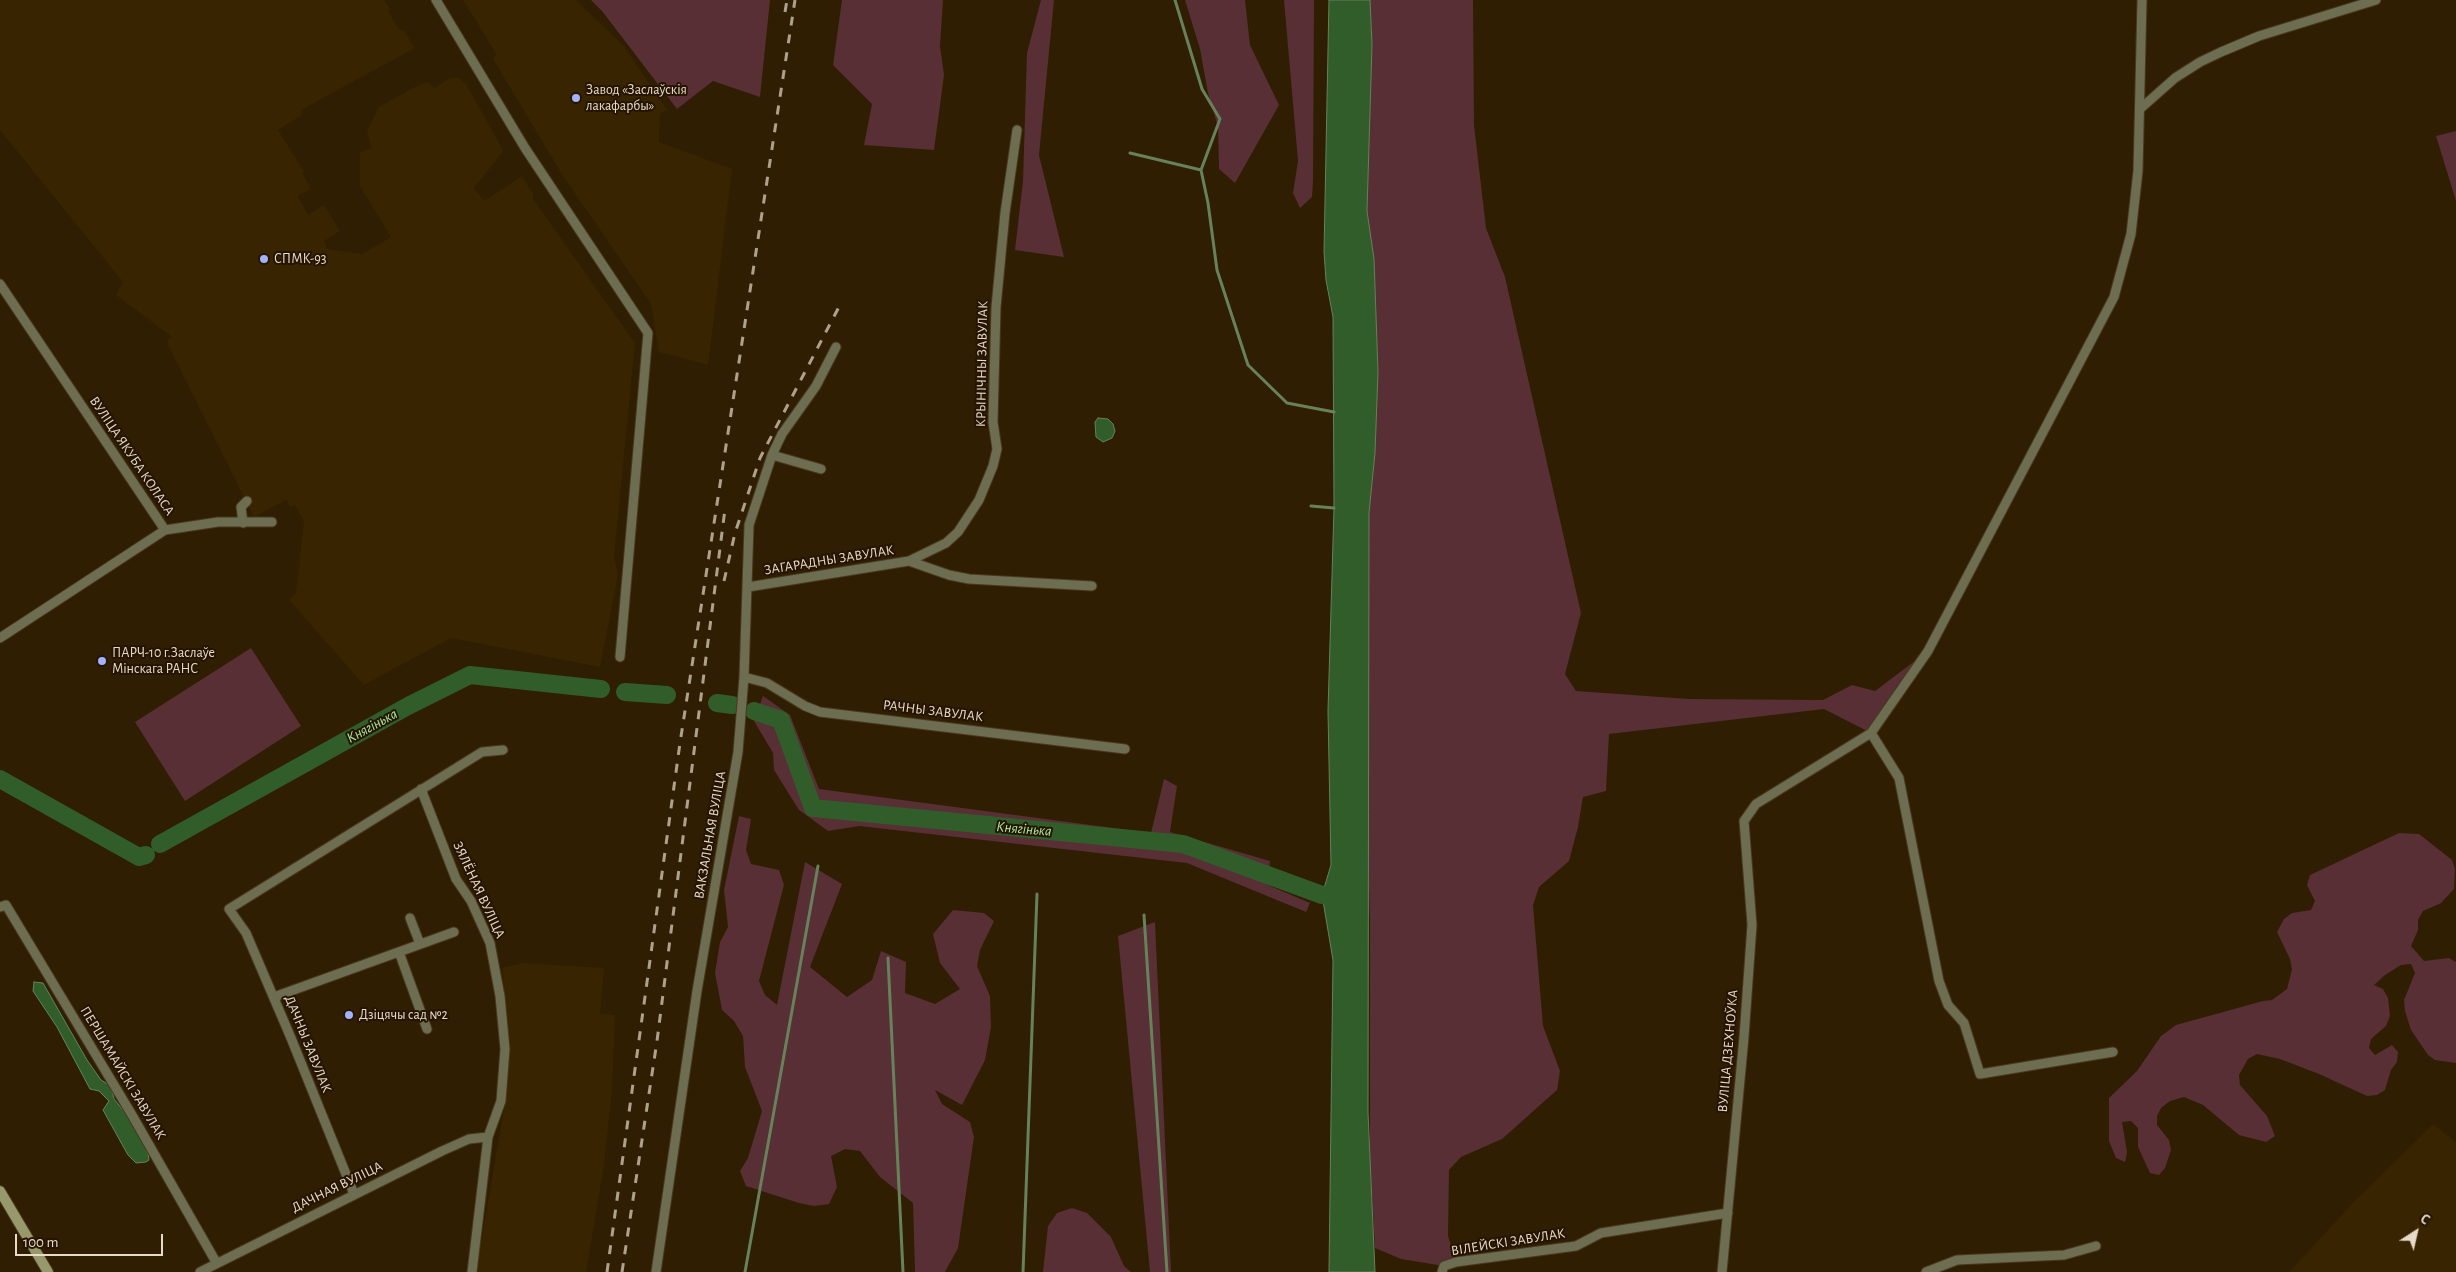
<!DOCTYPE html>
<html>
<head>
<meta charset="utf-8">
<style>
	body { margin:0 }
	#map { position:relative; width:2456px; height:1272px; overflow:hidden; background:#2f1e02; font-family:"Alegreya Sans",sans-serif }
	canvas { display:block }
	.north { position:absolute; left:2391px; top:1207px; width:50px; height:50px; -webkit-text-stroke:4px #251400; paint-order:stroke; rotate:35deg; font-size:14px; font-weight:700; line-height:20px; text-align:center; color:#e6daca }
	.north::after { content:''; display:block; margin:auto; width:18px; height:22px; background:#e6daca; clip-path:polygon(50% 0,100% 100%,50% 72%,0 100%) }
	.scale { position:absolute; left:15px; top:1234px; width:148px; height:22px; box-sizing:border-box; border:2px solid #e6daca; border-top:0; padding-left:6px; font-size:15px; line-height:18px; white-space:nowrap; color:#e6daca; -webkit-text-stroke:4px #251400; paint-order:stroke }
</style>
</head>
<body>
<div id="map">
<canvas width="2456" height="1272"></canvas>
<div class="north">С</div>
<div class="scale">100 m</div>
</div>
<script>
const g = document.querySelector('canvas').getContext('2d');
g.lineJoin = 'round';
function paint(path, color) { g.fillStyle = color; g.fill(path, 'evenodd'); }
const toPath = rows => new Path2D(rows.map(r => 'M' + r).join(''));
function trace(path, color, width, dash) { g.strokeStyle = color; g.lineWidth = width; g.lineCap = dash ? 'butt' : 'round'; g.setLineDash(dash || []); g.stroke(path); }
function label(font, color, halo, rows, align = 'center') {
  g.font = font + ' "Alegreya Sans",sans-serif'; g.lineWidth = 4; g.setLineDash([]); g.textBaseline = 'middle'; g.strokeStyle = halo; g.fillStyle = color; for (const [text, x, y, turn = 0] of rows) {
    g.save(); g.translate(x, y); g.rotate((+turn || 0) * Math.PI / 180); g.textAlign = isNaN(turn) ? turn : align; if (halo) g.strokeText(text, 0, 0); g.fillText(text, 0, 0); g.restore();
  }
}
paint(toPath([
	[0,0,384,0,390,9,388,11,400,31,403,29,415,48,301,110,302,115,278,130,304,171,302,173,311,189,298,196,308,215,324,205,340,231,324,241,327,249,362,254,391,237,360,186,360,152,371,148,367,131,379,107,415,87,428,82,434,88,450,78,459,78,466,84,502,148,502,153,474,188,484,201,522,176,533,194,533,199,635,343,614,557,618,575,600,667,451,638,364,685,289,600,296,593,304,521,295,505,290,507,286,500,254,517,168,345,168,339,172,337,116,295,123,282,0,130],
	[463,0,576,0,624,46,667,110,660,114,659,142,732,169,708,365,659,352,651,304,563,176,493,59,497,55],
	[523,963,604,968,600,1014,615,1015,612,1090,604,1164,586,1272,476,1272,506,1098,509,1058,502,968],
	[2433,1124,2456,1142,2456,1272,2289,1272,2351,1205]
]), '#392400');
paint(toPath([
	[591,0,770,0,760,97,713,81,677,109,602,11],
	[842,0,943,0,940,46,944,75,934,150,864,145,872,104,833,65],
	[1041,0,1054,0,1039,155,1064,257,1015,250,1023,181,1027,53],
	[1185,0,1245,0,1250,45,1279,105,1235,183,1219,169,1218,127,1208,93,1200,49],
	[1284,0,1314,0,1313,181,1312,197,1300,208,1293,193,1298,161],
	[1370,0,1473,0,1474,125,1486,228,1505,277,1581,613,1565,674,1576,691,1689,699,1823,700,1852,685,1875,691,1928,651,1871,733,1824,709,1609,734,1606,791,1583,797,1578,827,1569,861,1539,887,1533,905,1543,1026,1560,1071,1557,1090,1502,1139,1461,1157,1449,1170,1448,1236,1456,1262,1444,1266,1401,1259,1375,1248,1370,1157,1370,922,1367,817,1369,513,1375,453,1378,372,1374,259,1367,211,1372,45],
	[2456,131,2456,201,2436,136],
	[251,648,301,726,185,801,135,722],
	[763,696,790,715,819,789,1151,833,1164,779,1177,786,1170,832,1270,861,1268,885,1310,903,1306,912,1187,863,859,826,828,831,799,810,774,770,773,753,754,721],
	[739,816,751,819,746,850,751,864,779,870,784,885,759,981,765,995,777,1005,805,862,842,884,810,967,847,997,872,980,881,951,906,962,905,993,935,1004,960,989,940,963,933,934,953,910,984,913,994,921,980,950,977,966,990,996,991,1027,985,1060,962,1105,935,1090,942,1104,970,1122,974,1137,958,1248,945,1272,915,1272,913,1203,880,1177,860,1151,845,1149,831,1156,837,1187,829,1204,814,1206,799,1203,746,1186,740,1171,748,1158,762,1111,745,1067,743,1036,734,1021,722,1010,715,973,720,942,728,927,724,890],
	[2399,833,2419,834,2452,860,2455,869,2454,889,2441,903,2423,911,2418,920,2418,930,2411,946,2424,961,2449,958,2456,962,2456,1063,2435,1060,2428,1055,2411,1030,2405,1011,2404,1000,2415,973,2411,964,2401,965,2385,975,2374,985,2383,989,2388,998,2390,1016,2386,1026,2371,1039,2369,1048,2375,1055,2392,1045,2398,1052,2397,1062,2391,1070,2385,1090,2377,1095,2367,1096,2319,1074,2280,1059,2257,1054,2248,1059,2239,1075,2240,1085,2267,1116,2275,1136,2266,1142,2239,1135,2203,1105,2184,1097,2170,1101,2161,1108,2157,1116,2157,1125,2169,1140,2171,1150,2165,1168,2159,1175,2150,1173,2138,1147,2138,1128,2131,1121,2122,1122,2127,1152,2125,1162,2116,1158,2109,1141,2109,1098,2137,1071,2161,1036,2176,1025,2263,1001,2272,1000,2287,989,2292,969,2290,959,2277,932,2284,919,2292,913,2311,910,2315,901,2307,885,2310,875],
	[1155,922,1171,1272,1150,1272,1118,936],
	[1072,1208,1087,1213,1111,1237,1124,1266,1131,1272,1043,1272,1048,1226,1057,1213]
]), '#572f34');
const water = toPath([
	[1329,0,1370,0,1372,45,1367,211,1374,259,1378,372,1375,453,1369,513,1368,1112,1375,1272,1329,1272,1333,960,1322,895,1331,865,1328,711,1334,508,1333,317,1326,280,1324,252,1329,0],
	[1098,418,1108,419,1113,424,1115,431,1112,438,1103,442,1096,437,1095,422,1098,418],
	[34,982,43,983,87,1060,101,1080,111,1086,114,1099,132,1121,148,1153,149,1160,146,1162,136,1163,128,1155,103,1110,109,1101,99,1091,90,1089,57,1027,33,991,34,982]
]);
paint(water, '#315d2b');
trace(water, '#67825b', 1);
trace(toPath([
	[1175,0,1202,89,1220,119,1201,170],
	[1130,153,1201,170,1208,203,1217,270,1248,365,1287,403,1334,412],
	[1311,506,1334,508],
	[1144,915,1167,1272],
	[888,958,903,1272],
	[745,1272,818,866],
	[1023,1272,1037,894]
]), '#67825b', 3);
trace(toPath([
	[625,692,667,695],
	[717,703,732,705],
	[754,711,781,720,813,808,1183,844,1322,895,1345,899],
	[0,779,139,857,146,855],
	[160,844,408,706,470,675,601,689]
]), '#315d2b', 18);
const minor = toPath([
	[436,0,525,148,648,333,620,657],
	[2140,109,2175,78,2200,62,2221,52,2259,36,2376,0],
	[0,284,165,530,0,638],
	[772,455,782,434,816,386,836,347],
	[243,523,241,507,247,501],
	[165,530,218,522,272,522],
	[909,561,946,543,958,532,979,500,993,466,997,449,993,422,996,307,1005,213,1017,130],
	[748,587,909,561,949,575,969,579,1092,586],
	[744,677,767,683,805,706,820,712,1125,749],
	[1871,733,1899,778,1939,981,1948,1005,1964,1023,1980,1074,2113,1052],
	[421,789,456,879,471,901,490,943,500,996,505,1049,501,1101,488,1137,472,1272],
	[0,907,6,905,132,1115,216,1262],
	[410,918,420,944],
	[399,952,427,1029],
	[274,997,454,932],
	[354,1194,291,1038,246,933,229,909,482,752,503,750],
	[200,1272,442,1151,469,1139,488,1137],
	[656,1272,697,991,738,752,744,677,749,525,772,455,821,469],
	[1442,1272,1444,1266,1456,1262,1576,1246,1601,1233,1728,1213],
	[1722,1272,1744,1037,1752,925,1744,821,1756,804,1871,733,1928,651,2114,297,2131,234,2138,171,2142,0],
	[1926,1272,1957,1260,2064,1255,2096,1246]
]);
const secondary = toPath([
	[0,1191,48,1272]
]);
trace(minor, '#49381e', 11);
trace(secondary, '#49381e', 12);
trace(minor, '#6c6d51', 9);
trace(secondary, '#97986b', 10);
trace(toPath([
	[785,12,787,0],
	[724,581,735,533,760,458,841,303],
	[607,1272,680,743,795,0],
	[622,1272,657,1041,725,509]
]), '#aea18d', 3, [9, 9]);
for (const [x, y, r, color] of [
	[576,98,5,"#a3b2fd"],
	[264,259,5,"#a3b2fd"],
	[102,661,5,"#a3b2fd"],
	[349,1015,5,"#a3b2fd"]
]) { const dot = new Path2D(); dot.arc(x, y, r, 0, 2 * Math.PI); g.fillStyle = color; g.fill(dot); trace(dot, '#251400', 2); }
label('14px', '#e6daca', '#251400', [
	["Завод «Заслаўскія",586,90],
	["лакафарбы»",586,106],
	["СПМК-93",274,259],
	["ПАРЧ-10 г.Заслаўе",112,653],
	["Мінскага РАНС",112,669],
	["Дзіцячы сад №2",359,1015]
], 'left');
label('14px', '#e6daca', '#251400', [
	["КРЫНІЧНЫ ЗАВУЛАК",982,364,-89],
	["ВУЛІЦА ЯКУБА КОЛАСА",132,456,56],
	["ЗАГАРАДНЫ ЗАВУЛАК",829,560,-9],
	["РАЧНЫ ЗАВУЛАК",933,711,7],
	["ВАКЗАЛЬНАЯ ВУЛІЦА",710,835,-80],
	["ЗЯЛЁНАЯ ВУЛІЦА",479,890,65],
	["ДАЧНЫ ЗАВУЛАК",308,1044,68],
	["ВУЛІЦА ДЗЕХНОЎКА",1728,1051,-85],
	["ПЕРШАМАЙСКІ ЗАВУЛАК",123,1073,59],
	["ДАЧНАЯ ВУЛІЦА",337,1187,-26],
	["ВІЛЕЙСКІ ЗАВУЛАК",1508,1242,-9]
]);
label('italic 15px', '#acefa3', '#251400', [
	["Княгінька",372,726,-29],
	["Княгінька",1024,829,5]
]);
</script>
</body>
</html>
